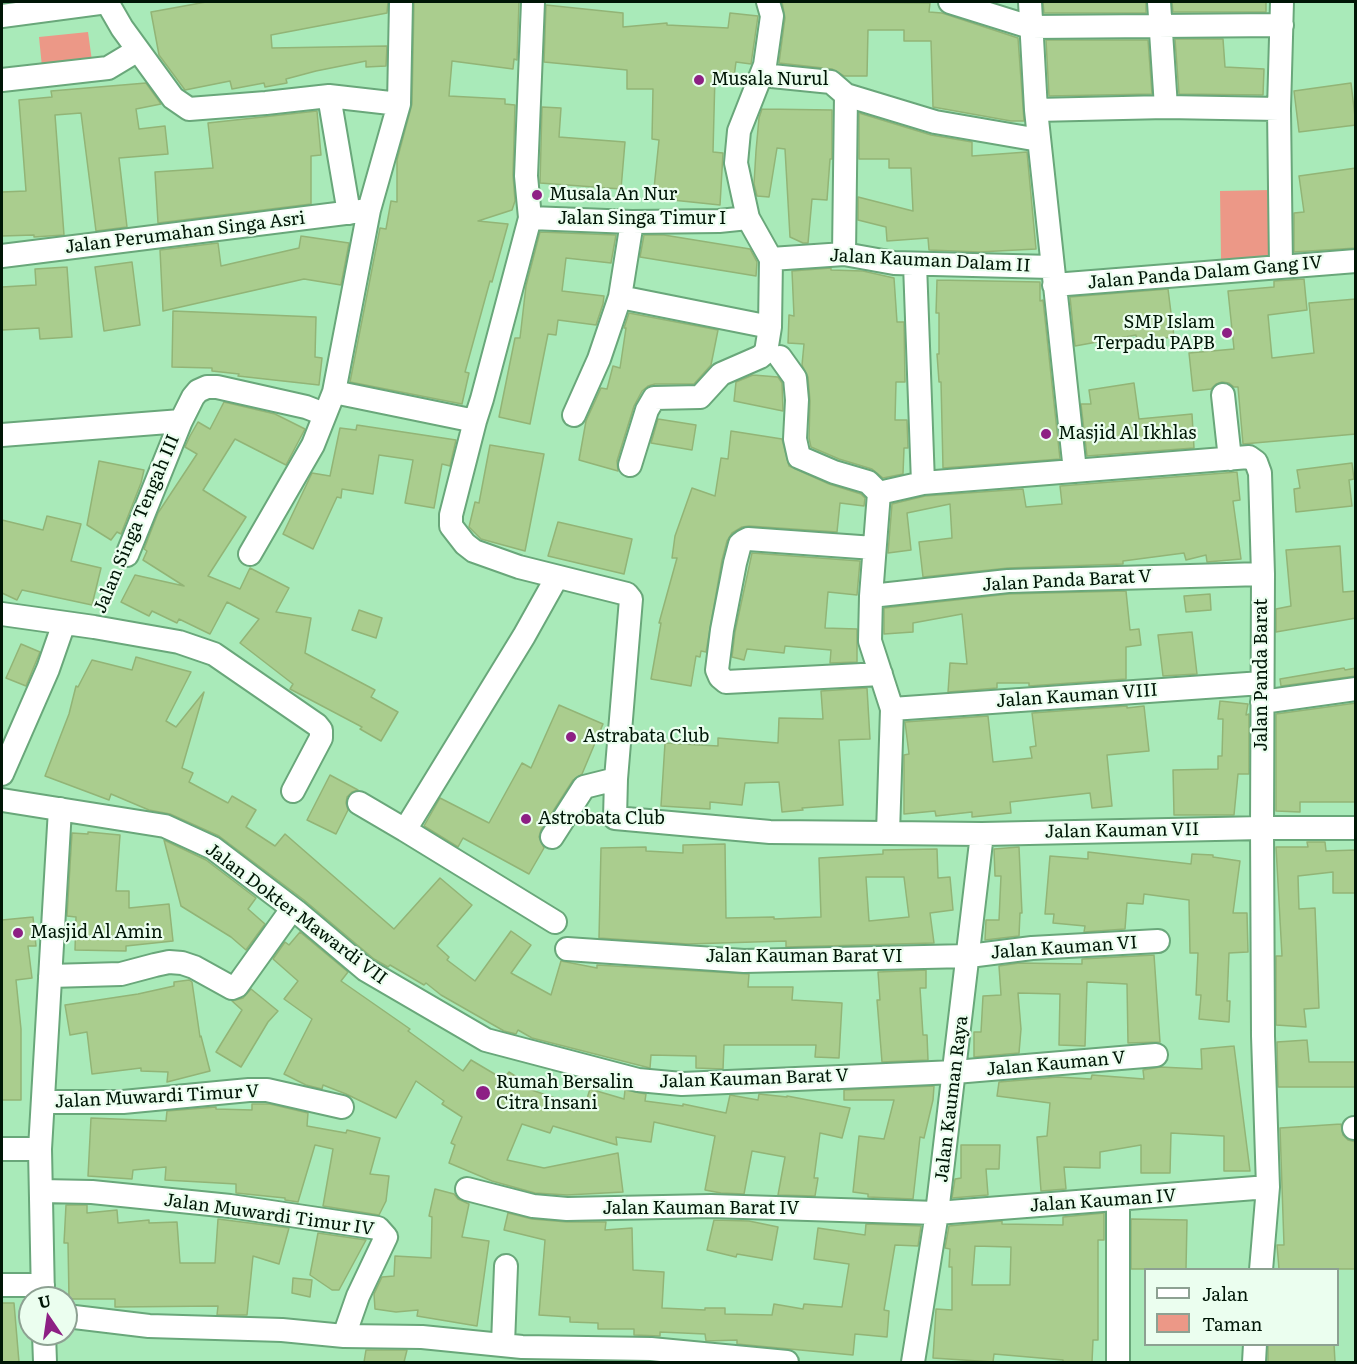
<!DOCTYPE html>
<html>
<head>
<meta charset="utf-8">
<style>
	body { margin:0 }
	#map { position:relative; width:1357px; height:1364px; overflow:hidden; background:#a9eab9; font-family:Literata,serif }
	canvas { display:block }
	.frame { position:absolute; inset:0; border:3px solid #001606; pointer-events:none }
	.legend { position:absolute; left:1144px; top:1268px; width:195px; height:78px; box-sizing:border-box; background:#ebfeef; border:2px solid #8da192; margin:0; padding:8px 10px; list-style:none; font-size:18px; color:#001606 }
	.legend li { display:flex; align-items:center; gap:12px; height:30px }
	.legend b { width:30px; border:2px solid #8da192 }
	.north { position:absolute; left:18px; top:1286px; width:60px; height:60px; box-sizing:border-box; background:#ebfeef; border:2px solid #8da192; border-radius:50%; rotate:347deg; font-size:16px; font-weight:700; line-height:24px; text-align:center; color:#001606 }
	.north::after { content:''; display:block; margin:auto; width:21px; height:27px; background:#8d2084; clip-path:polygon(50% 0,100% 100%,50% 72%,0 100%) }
</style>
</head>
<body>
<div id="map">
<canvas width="1357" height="1364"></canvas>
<div class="frame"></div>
<ul class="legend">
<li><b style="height:8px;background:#fff"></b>Jalan</li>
<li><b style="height:16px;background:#ec9887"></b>Taman</li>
</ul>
<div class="north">U</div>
</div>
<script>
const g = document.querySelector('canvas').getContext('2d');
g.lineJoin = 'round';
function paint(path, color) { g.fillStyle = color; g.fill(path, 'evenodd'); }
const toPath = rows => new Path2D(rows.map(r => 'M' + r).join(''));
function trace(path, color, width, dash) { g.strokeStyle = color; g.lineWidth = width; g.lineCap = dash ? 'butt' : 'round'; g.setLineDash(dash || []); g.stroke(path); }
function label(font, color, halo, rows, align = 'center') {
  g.font = font + ' Literata,serif'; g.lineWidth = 4.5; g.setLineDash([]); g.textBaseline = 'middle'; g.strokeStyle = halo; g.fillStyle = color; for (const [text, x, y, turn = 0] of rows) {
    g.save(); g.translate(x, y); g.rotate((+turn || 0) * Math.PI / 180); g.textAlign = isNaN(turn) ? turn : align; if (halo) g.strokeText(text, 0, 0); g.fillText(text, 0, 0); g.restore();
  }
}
paint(toPath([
	[88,32,92,61,42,67,39,37],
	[1271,190,1271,259,1221,259,1220,191]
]), '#ec9887');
const building = toPath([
	[206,2,388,2,387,13,271,35,272,48,387,46,386,66,366,67,366,61,316,71,286,79,287,83,265,87,264,83,232,89,230,81,185,90,159,55,151,12,206,2],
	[414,2,519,2,517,60,514,59,513,69,452,61,449,96,505,99,505,104,515,105,513,175,515,201,512,210,478,221,508,224,492,282,490,281,465,372,469,373,462,404,350,382,380,228,386,229,391,201,397,202,397,160,412,104,414,2],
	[782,2,930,3,929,12,942,13,1018,38,1024,121,1011,121,933,107,931,41,904,41,904,30,868,30,867,76,844,76,832,69,779,63,785,18,782,2],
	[1043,2,1146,2,1146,13,1044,13,1043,2],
	[1172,2,1266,2,1266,12,1173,12,1172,2],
	[546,5,623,13,623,27,667,23,667,25,728,28,730,13,758,16,751,64,736,62,734,77,715,75,713,152,723,153,720,205,653,198,659,140,652,139,653,89,627,89,627,70,544,62,546,5],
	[1175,39,1223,39,1225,67,1264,69,1263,95,1179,94,1175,39],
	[1046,40,1148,40,1152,94,1049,96,1046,40],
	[146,83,161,104,136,109,139,129,165,126,168,154,119,158,127,227,96,231,81,113,55,115,64,235,34,237,34,235,2,236,2,192,26,191,19,100,52,97,51,91,146,83],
	[1351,83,1356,125,1299,132,1294,91,1351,83],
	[542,107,561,108,559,137,625,142,621,189,540,183,542,107],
	[762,109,832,110,832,159,830,159,827,200,812,199,808,243,803,243,790,237,785,149,777,148,769,197,757,196,754,184,756,151,759,118,762,109],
	[317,111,321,155,311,156,311,204,158,223,155,172,213,168,208,123,317,111],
	[859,113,931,135,972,142,972,156,1027,152,1036,249,979,252,929,250,928,238,887,241,886,227,858,220,858,197,913,211,911,168,889,168,889,159,859,159,859,113],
	[1356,168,1356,248,1294,252,1294,213,1304,212,1299,176,1356,168],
	[540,232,616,235,611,263,566,258,562,291,604,296,603,304,596,325,558,320,556,335,548,334,530,424,499,417,515,338,520,338,526,286,540,232],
	[644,235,664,235,750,249,757,262,756,276,640,257,644,235],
	[301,236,349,243,341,285,304,279,163,311,160,250,218,243,221,266,299,248,301,236],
	[132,262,140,325,104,331,95,267,132,262],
	[67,267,72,337,40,339,39,328,2,330,2,287,36,285,35,269,67,267],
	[831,268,831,270,863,271,894,278,897,322,904,322,905,382,896,382,895,420,907,420,908,448,904,448,903,474,883,478,872,469,839,459,811,447,809,438,810,401,808,377,802,365,804,344,788,343,789,315,794,316,792,271,831,268],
	[1304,279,1307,310,1268,315,1272,358,1314,353,1309,303,1356,299,1356,434,1243,444,1238,387,1234,387,1229,383,1222,382,1216,384,1211,389,1193,391,1189,353,1234,349,1228,291,1274,287,1274,281,1304,279],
	[937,280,1040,282,1040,301,1043,300,1060,459,943,468,941,382,939,382,937,354,939,354,939,313,936,313,937,280],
	[1168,289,1174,337,1137,341,1136,335,1075,346,1070,297,1168,289],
	[173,311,316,317,315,357,322,358,319,385,238,376,239,374,212,371,212,368,172,367,173,311],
	[629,313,718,330,711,365,694,384,655,384,648,386,642,391,634,406,617,461,618,471,579,460,586,421,601,388,607,389,613,366,620,368,626,328,624,328,629,313],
	[753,375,778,377,782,383,783,411,734,401,736,382,753,375],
	[1134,383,1139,419,1192,414,1194,448,1087,456,1081,404,1091,404,1089,390,1134,383],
	[224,402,275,414,305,429,286,465,235,439,203,490,246,517,208,576,240,589,250,568,289,588,276,612,311,618,305,653,375,690,371,697,398,712,381,741,360,729,362,727,290,689,293,684,240,643,259,619,227,602,210,634,179,619,177,623,152,611,149,616,121,602,135,575,184,586,143,560,147,551,144,549,158,513,197,454,185,447,190,436,198,422,210,429,224,402],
	[658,419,696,425,692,450,651,443,658,419],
	[357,425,456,440,450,466,442,464,434,508,405,503,413,460,379,455,373,494,342,489,341,498,337,497,313,549,283,534,312,473,330,476,340,428,356,430,357,425],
	[731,431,782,439,789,466,829,484,861,494,865,498,864,506,840,503,837,532,749,526,742,527,732,533,727,541,722,560,706,652,701,651,700,657,696,656,691,686,651,679,661,623,659,623,677,558,672,558,675,536,692,488,715,496,721,458,728,459,731,431],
	[490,445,544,454,525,551,481,539,469,527,475,502,479,503,490,445],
	[99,461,144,470,141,483,121,534,117,532,111,540,87,525,99,461],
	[1352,463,1354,479,1349,480,1352,506,1296,512,1294,489,1300,488,1297,470,1352,463],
	[1237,472,1240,500,1233,501,1241,559,1207,562,1206,555,1186,560,1184,553,1123,561,1123,564,1008,568,923,577,919,542,952,538,950,504,907,513,911,550,888,553,892,504,925,496,1023,489,1026,507,1062,504,1060,486,1237,472],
	[47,516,81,524,71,561,101,568,92,605,22,590,17,600,2,593,2,520,43,530,47,516],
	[558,522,632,539,624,574,548,556,558,522],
	[1340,546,1343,592,1356,591,1356,618,1276,632,1276,609,1291,606,1286,550,1340,546],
	[752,553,860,561,857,595,828,592,825,628,857,629,857,662,830,663,831,650,785,646,784,653,747,649,744,660,732,657,735,632,752,553],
	[1126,591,1130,630,1139,629,1141,645,1126,647,1126,679,1029,686,1029,683,997,683,997,688,948,692,950,663,967,664,962,614,913,623,913,632,884,634,884,608,1009,594,1126,591],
	[1210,594,1211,610,1186,612,1184,596,1210,594],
	[359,610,382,618,376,638,352,630,359,610],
	[1192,632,1197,674,1163,676,1158,635,1192,632],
	[21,644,40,652,26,686,6,678,21,644],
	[136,657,191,672,166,721,176,727,204,692,182,768,193,773,189,782,228,803,232,796,256,810,246,827,275,846,285,834,394,929,440,878,472,905,437,946,449,957,447,960,475,981,511,931,531,945,511,973,551,995,561,961,597,968,597,965,749,974,748,987,793,987,792,1000,842,1003,839,1058,815,1057,816,1045,724,1045,723,1069,696,1068,696,1056,651,1055,650,1068,532,1038,518,1030,516,1034,504,1031,441,995,426,983,424,985,390,965,388,967,374,959,304,900,219,836,170,814,149,810,111,794,109,800,45,776,69,714,76,686,78,687,92,660,132,670,136,657],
	[1344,668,1345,670,1356,668,1356,676,1281,686,1280,679,1344,668],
	[867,688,870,739,839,740,843,805,802,808,803,810,782,812,779,782,745,783,742,805,710,802,710,809,661,806,665,743,718,746,718,738,778,743,779,718,823,719,821,691,867,688],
	[1220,701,1248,704,1246,715,1249,714,1249,774,1238,774,1234,815,1174,815,1173,770,1218,769,1218,756,1222,756,1223,719,1218,719,1220,701],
	[1356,703,1356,802,1300,802,1300,812,1276,811,1276,714,1356,703],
	[559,705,603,724,582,774,573,780,541,830,539,837,544,848,529,874,463,838,458,847,424,826,440,798,489,823,522,763,531,768,559,705],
	[1127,706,1127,708,1144,706,1149,751,1107,755,1112,806,1092,808,1090,793,1010,802,1011,813,972,817,972,812,936,816,935,811,904,814,904,755,909,754,905,722,988,716,993,762,1032,758,1030,747,1036,746,1032,713,1127,706],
	[330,775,358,790,352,792,347,797,346,803,348,810,336,834,307,820,330,775],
	[88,832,120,835,116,891,129,891,129,908,169,904,173,941,126,946,126,951,75,950,76,917,67,916,72,833,88,834,88,832],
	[164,840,206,860,256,898,248,909,265,924,246,950,231,937,181,906,164,840],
	[1307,842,1325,842,1326,851,1356,850,1356,893,1333,893,1333,872,1298,876,1299,909,1315,908,1319,1008,1304,1009,1306,1027,1276,1025,1276,956,1282,956,1276,847,1308,847,1307,842],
	[725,844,726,918,774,917,774,919,821,917,819,858,883,854,883,850,937,849,938,878,950,877,953,910,930,913,934,943,786,947,786,941,688,944,599,938,601,848,646,847,646,851,683,853,683,845,725,844],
	[866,877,904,877,909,917,869,921,866,877],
	[1019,847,1022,913,1020,913,1019,936,985,940,986,920,999,920,1001,876,995,876,994,849,1019,847],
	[1088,852,1191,864,1192,854,1213,855,1213,857,1240,861,1233,913,1247,913,1248,952,1229,953,1227,1001,1230,1001,1229,1022,1199,1019,1201,995,1196,995,1198,953,1190,953,1189,900,1144,894,1143,904,1127,903,1125,929,1084,932,1085,926,1053,923,1054,914,1045,914,1050,856,1088,859,1088,852],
	[33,917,36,946,28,946,32,978,16,980,21,1029,21,1100,2,1100,2,920,33,917],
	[300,932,348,972,341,981,410,1029,408,1031,463,1071,471,1060,503,1079,509,1072,523,1081,520,1086,584,1108,590,1089,624,1099,625,1090,646,1094,645,1101,683,1106,683,1104,726,1113,730,1095,758,1100,759,1094,787,1097,787,1096,850,1108,842,1138,820,1133,814,1178,818,1178,815,1196,778,1195,785,1157,752,1151,744,1194,721,1193,705,1190,715,1136,654,1122,651,1142,616,1137,617,1145,553,1126,550,1133,522,1124,507,1160,544,1168,618,1153,623,1192,567,1195,535,1193,492,1181,449,1163,455,1145,451,1143,462,1117,442,1104,444,1101,416,1081,396,1118,346,1094,323,1085,322,1089,306,1085,284,1074,312,1019,284,999,298,981,273,959,285,942,289,945,300,932],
	[1154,955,1160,1042,1128,1043,1127,984,1087,982,1085,1046,1059,1045,1060,994,1018,993,1021,1029,1019,1053,974,1057,974,1032,981,1032,983,996,1001,995,999,966,1019,963,1082,964,1082,959,1154,955],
	[926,970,926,988,920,988,923,1035,927,1035,928,1060,882,1062,877,1000,880,1000,878,972,926,970],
	[189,980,192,982,200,1037,201,1036,210,1071,167,1082,168,1072,141,1071,141,1068,92,1074,87,1032,70,1035,65,1005,138,994,174,986,174,982,189,980],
	[251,989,278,1011,268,1022,241,1067,216,1052,242,1010,232,1001,243,998,251,989],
	[1307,1040,1309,1062,1356,1062,1356,1087,1278,1087,1277,1042,1307,1040],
	[1234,1046,1250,1171,1224,1171,1224,1136,1171,1133,1170,1173,1141,1173,1141,1145,1100,1152,1100,1168,1064,1167,1066,1189,1041,1191,1037,1137,1047,1136,1050,1103,997,1096,999,1082,1058,1077,1091,1079,1092,1075,1144,1079,1143,1070,1160,1067,1202,1069,1201,1049,1234,1046],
	[934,1086,933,1100,924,1138,920,1137,913,1199,868,1197,868,1194,853,1192,859,1136,884,1139,894,1100,844,1100,844,1090,934,1086],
	[252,1104,270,1104,308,1113,307,1126,346,1133,347,1130,380,1138,370,1174,389,1176,386,1201,379,1215,323,1206,333,1149,315,1145,298,1202,285,1200,285,1198,236,1193,236,1184,165,1180,166,1167,133,1170,132,1179,88,1176,91,1118,166,1121,167,1111,216,1107,216,1109,252,1110,252,1104],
	[1341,1124,1343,1135,1348,1140,1356,1142,1356,1269,1279,1269,1277,1245,1284,1245,1280,1128,1341,1124],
	[961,1145,1000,1145,999,1169,986,1169,988,1195,952,1198,955,1179,961,1178,961,1145],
	[435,1189,454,1194,458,1199,469,1204,462,1237,489,1241,477,1326,417,1316,418,1310,396,1312,375,1309,374,1294,382,1277,394,1276,395,1256,431,1258,432,1217,429,1216,435,1189],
	[66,1205,87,1205,87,1213,117,1210,118,1223,149,1220,149,1223,177,1222,180,1263,215,1263,218,1219,289,1228,279,1264,253,1256,247,1315,217,1315,218,1306,115,1307,115,1299,69,1299,68,1243,64,1243,66,1205],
	[508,1213,532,1219,567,1222,606,1222,605,1230,632,1228,633,1270,664,1272,662,1308,705,1310,705,1308,725,1308,725,1314,772,1315,774,1304,803,1309,804,1304,842,1307,849,1264,814,1259,818,1228,865,1235,866,1224,921,1226,918,1246,895,1245,884,1310,889,1311,887,1337,855,1334,853,1355,737,1344,737,1340,706,1341,705,1334,660,1332,660,1336,634,1335,634,1329,598,1329,598,1323,570,1322,570,1317,539,1315,545,1240,504,1230,508,1213],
	[1104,1213,1104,1240,1098,1240,1098,1340,1093,1340,1092,1362,1063,1362,1063,1360,994,1354,993,1362,933,1358,936,1309,952,1310,952,1267,949,1267,950,1249,945,1248,949,1226,1002,1221,1002,1224,1063,1225,1063,1217,1104,1213],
	[975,1246,1011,1247,1010,1285,972,1285,975,1246],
	[1131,1219,1187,1220,1186,1269,1131,1269,1131,1219],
	[714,1220,749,1221,778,1227,772,1260,737,1254,736,1257,707,1250,714,1220],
	[318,1233,366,1240,339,1290,332,1290,310,1275,318,1233],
	[293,1278,312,1280,310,1297,292,1293,293,1278],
	[2,1303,14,1303,19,1362,2,1362,2,1303],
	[1268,1344,1334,1344,1335,1362,1268,1362,1268,1344],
	[366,1350,407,1350,404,1362,364,1362,366,1350]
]);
paint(building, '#aacd8e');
trace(building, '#92b476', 1.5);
const minor = toPath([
	[107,2,122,28,173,98,189,109,266,103,329,96,399,104],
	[950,2,1030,27,1282,25],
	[1030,2,1036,110,1075,471],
	[1159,2,1166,107],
	[2,16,107,2],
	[762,75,831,82,846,95,935,122,1039,140],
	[2,80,108,68,138,50],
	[329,96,349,213],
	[1036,110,1166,107,1279,109],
	[530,218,632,222,719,221,748,218],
	[844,254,846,95],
	[2,256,369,210],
	[771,259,844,254,894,263,1052,267],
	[915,264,923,483],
	[1281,267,1279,109,1282,2],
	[1054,285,1356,261],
	[620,297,770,327,771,259,748,218,736,163,739,131,765,65,772,16,768,2],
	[780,357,795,378,797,400,795,439,799,457,834,472,868,482,879,493],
	[334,392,475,421,482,399,530,218,526,176,533,2],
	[1223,395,1230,459],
	[574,415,599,359,620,297,632,222],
	[475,421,451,515,451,526,465,544,474,551,519,567,627,594,631,599,616,779,615,818,770,832,888,833],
	[2,435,181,421],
	[630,465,647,410,654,398,700,397,721,374,760,357,766,352,770,327],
	[879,493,923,483,1249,457,1256,462,1260,473,1263,574,1262,828,1263,1036,1268,1187,1261,1270],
	[879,493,871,596,870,641,892,709,888,833,982,834,1262,828,1356,828],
	[874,548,748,539,744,541,740,544,735,563,722,630,717,670,720,677,726,682,881,674],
	[250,554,313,445,334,392,369,210,399,104,401,2],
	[127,555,181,421,193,397,198,391,207,387,217,387,306,407,324,414],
	[871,596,1008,581,1263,574],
	[2,614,94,627,179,642,214,654,317,725,321,730,321,738,293,791],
	[1262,702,1356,689],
	[892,709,1262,683],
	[2,774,48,669,64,623],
	[2,800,165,826,213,848,296,911,366,970,486,1040,638,1080,682,1084,955,1072,1156,1055],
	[359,803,405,830],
	[552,837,584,787,616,779],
	[555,922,405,830,524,636,557,577],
	[567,949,744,961,969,956,1032,948,1158,941],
	[50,976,121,974,155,965,169,962,182,963,194,967,232,988,237,986,292,909],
	[43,1102,123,1102,249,1090,267,1090,342,1107],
	[1354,1128,1356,1128],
	[2,1149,40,1149],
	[467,1189,533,1206,567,1209,711,1206,937,1213,1268,1187],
	[41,1191,92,1192,230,1206,378,1228,386,1237,358,1296,344,1336],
	[1118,1200,1118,1362],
	[2,1285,43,1285],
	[43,1298,40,1149,60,809],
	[66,1316,149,1326,282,1330,344,1336,422,1337,522,1347,651,1349,787,1362],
	[44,1334,45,1362],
	[503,1344,506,1266],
	[913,1362,937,1213,982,834],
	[1254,1362,1255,1344]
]);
trace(minor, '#69a77a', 26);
trace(toPath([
	[103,607,118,573]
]), '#5b8967', 4, [3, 3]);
trace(minor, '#fff', 22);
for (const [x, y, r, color] of [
	[699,80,6,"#8d2084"],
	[537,195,6,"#8d2084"],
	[1227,333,6,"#8d2084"],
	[1046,434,6,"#8d2084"],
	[571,737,6,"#8d2084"],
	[526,819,6,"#8d2084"],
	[18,933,6,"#8d2084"],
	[483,1093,8,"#8d2084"]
]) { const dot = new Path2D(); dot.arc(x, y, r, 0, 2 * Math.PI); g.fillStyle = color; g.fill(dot); trace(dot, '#ebfeef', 2); }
label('18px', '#001606', '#ebfeef', [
	["Musala Nurul",711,80],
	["Musala An Nur",549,195],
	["SMP Islam",1215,323,"right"],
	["Terpadu PAPB",1215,344,"right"],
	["Masjid Al Ikhlas",1058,434],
	["Astrabata Club",583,737],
	["Astrobata Club",538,819],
	["Masjid Al Amin",30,933],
	["Rumah Bersalin",496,1083],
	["Citra Insani",496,1104]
], 'left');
label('18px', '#001606', '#ebfeef', [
	["Jalan Singa Timur I",642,219],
	["Jalan Perumahan Singa Asri",185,233,-7],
	["Jalan Kauman Dalam II",930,261,3],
	["Jalan Panda Dalam Gang IV",1205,273,-5],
	["Jalan Singa Tengah III",137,524,-67],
	["Jalan Panda Barat V",1067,581,-3],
	["Jalan Panda Barat",1262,675,-90],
	["Jalan Kauman VIII",1077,696,-4],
	["Jalan Kauman VII",1122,831,-1],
	["Jalan Dokter Mawardi VII",296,914,37],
	["Jalan Kauman VI",1064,948,-4],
	["Jalan Kauman Barat VI",804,957],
	["Jalan Kauman V",1056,1064,-5],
	["Jalan Kauman Barat V",754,1079,-2],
	["Jalan Muwardi Timur V",157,1097,-3],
	["Jalan Kauman Raya",952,1099,-83],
	["Jalan Kauman IV",1103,1201,-4],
	["Jalan Kauman Barat IV",701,1209],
	["Jalan Muwardi Timur IV",269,1215,8]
]);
</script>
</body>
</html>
